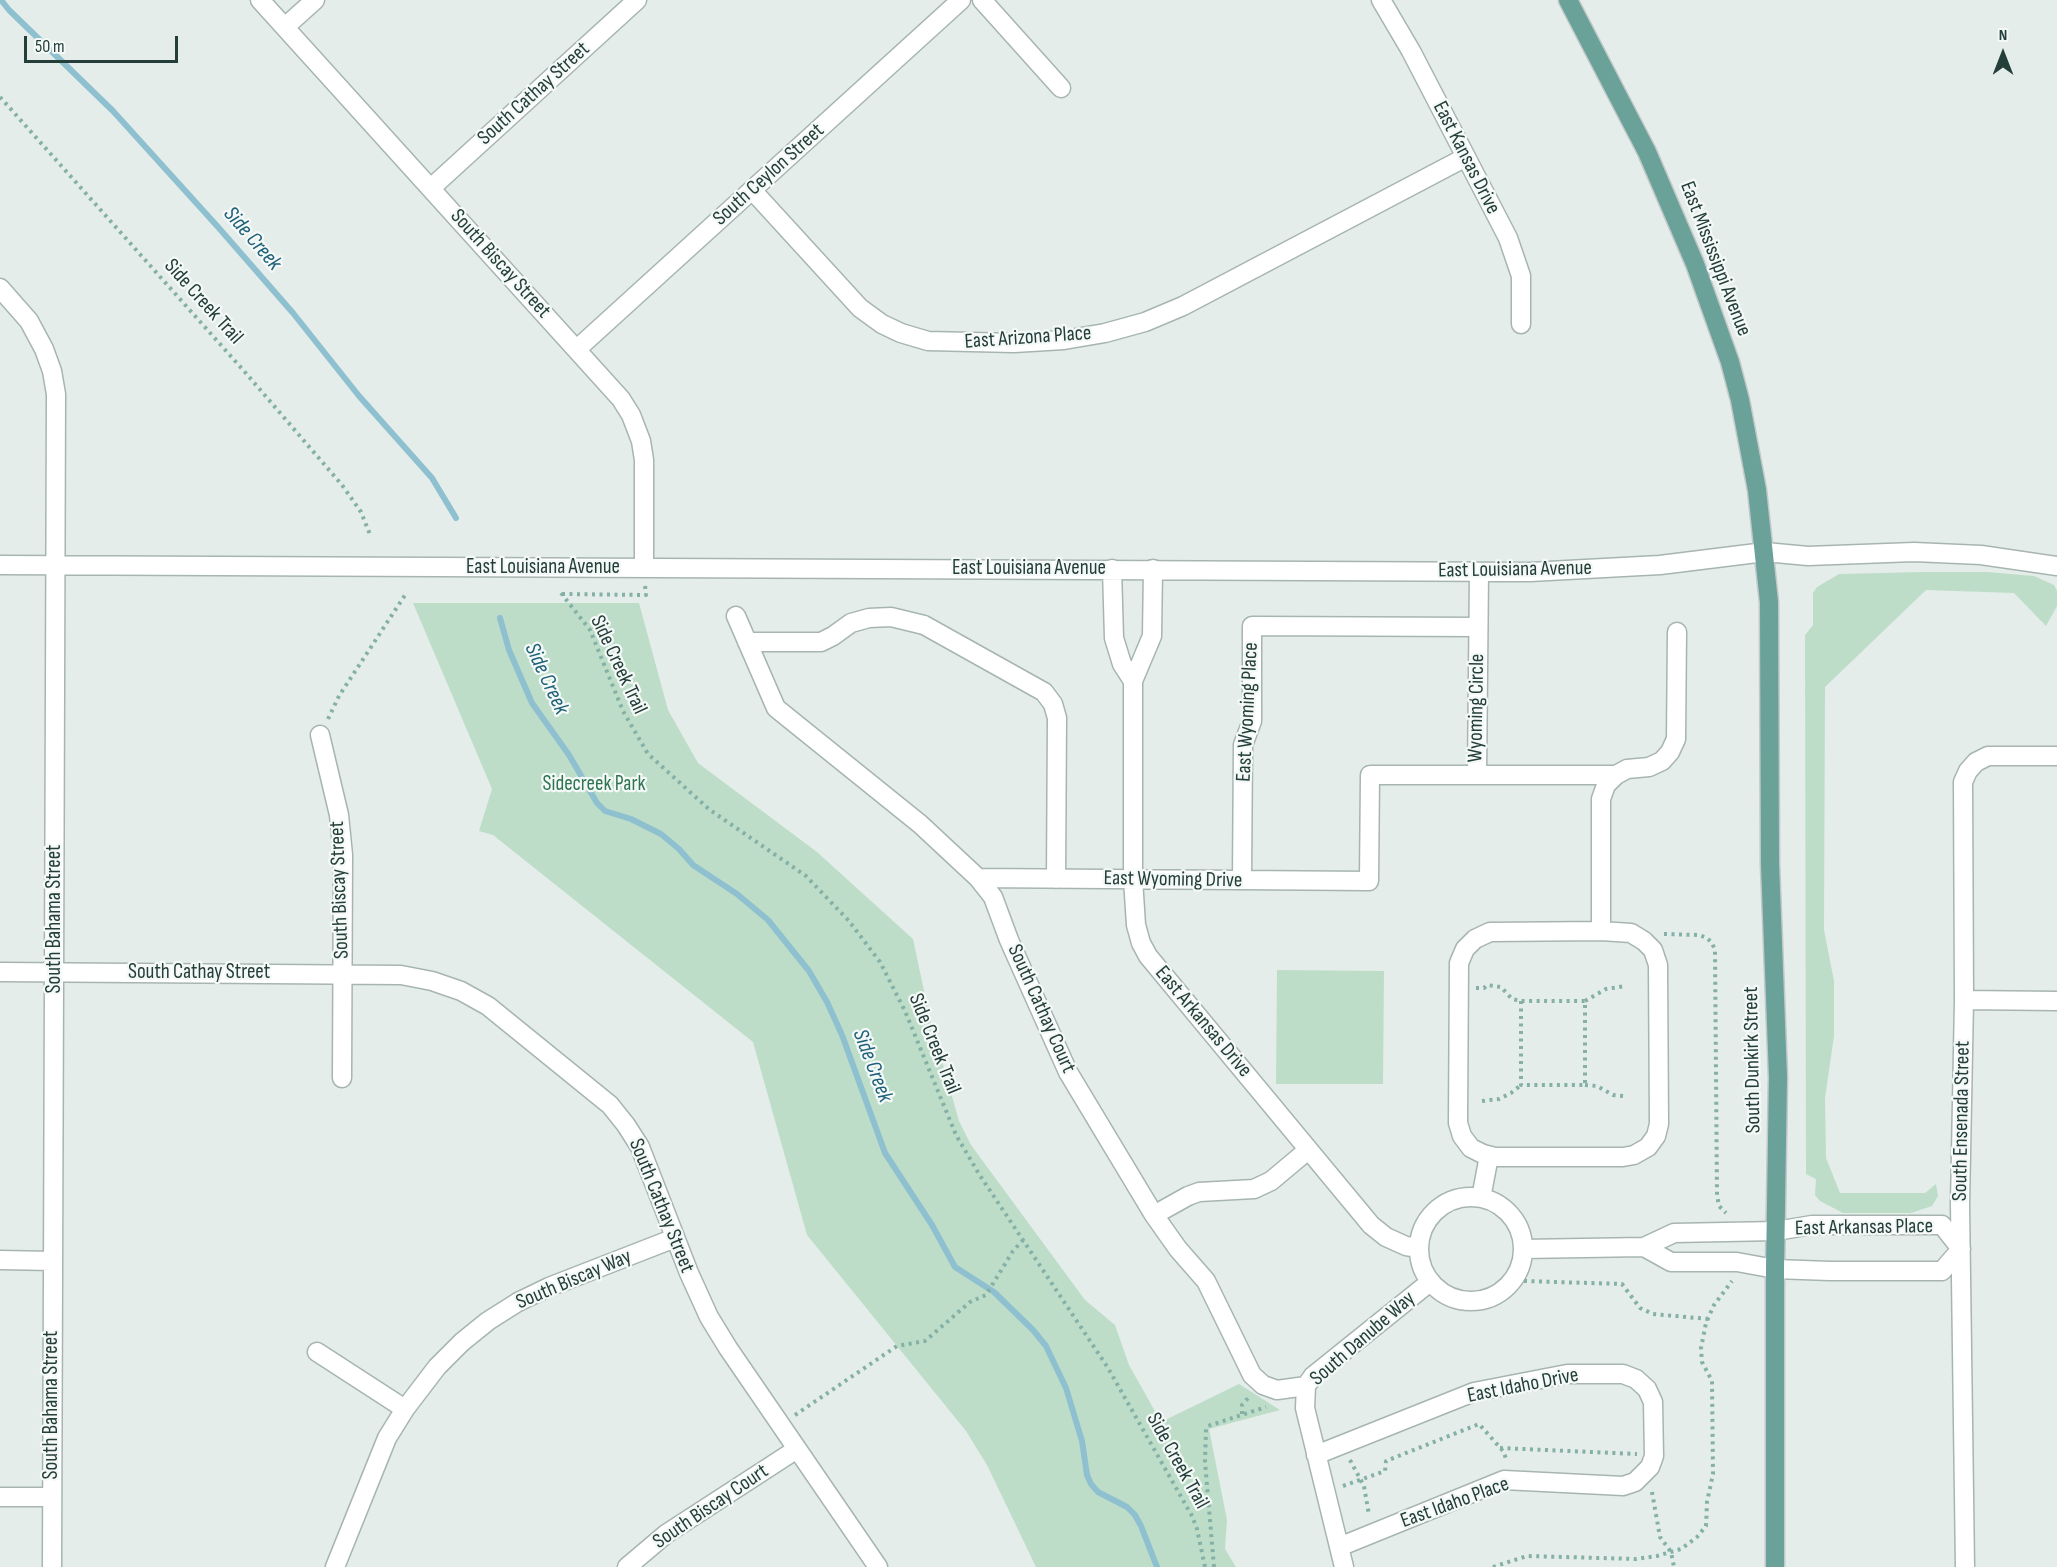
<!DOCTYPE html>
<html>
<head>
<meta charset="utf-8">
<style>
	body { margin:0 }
	#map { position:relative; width:2057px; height:1567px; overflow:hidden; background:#e4edea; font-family:"Sofia Sans Condensed",sans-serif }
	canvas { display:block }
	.north { position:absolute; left:1973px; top:24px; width:60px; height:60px; -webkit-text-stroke:4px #f4f9f7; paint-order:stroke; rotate:0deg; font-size:16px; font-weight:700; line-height:24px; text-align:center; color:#243e39 }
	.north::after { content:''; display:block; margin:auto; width:21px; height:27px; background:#243e39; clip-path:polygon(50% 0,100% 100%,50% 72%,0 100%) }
	.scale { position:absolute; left:24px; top:36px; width:154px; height:27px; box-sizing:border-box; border:3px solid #243e39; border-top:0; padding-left:8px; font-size:18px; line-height:21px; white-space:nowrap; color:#243e39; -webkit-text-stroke:4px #f4f9f7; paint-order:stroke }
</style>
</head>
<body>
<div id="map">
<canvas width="2057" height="1567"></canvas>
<div class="north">N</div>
<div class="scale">50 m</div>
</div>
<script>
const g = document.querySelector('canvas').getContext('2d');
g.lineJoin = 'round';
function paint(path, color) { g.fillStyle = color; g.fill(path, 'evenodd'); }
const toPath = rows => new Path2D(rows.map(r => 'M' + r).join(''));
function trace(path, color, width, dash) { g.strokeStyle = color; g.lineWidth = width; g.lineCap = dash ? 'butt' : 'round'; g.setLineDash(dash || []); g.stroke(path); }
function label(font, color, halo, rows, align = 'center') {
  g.font = font + ' "Sofia Sans Condensed",sans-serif'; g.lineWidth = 4.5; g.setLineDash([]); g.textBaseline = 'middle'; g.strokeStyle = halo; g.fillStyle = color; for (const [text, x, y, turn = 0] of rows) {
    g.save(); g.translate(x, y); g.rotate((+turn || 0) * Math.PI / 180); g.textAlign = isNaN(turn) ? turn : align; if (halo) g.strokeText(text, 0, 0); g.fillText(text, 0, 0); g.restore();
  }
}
paint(toPath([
	[1923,572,1987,572,2034,576,2054,585,2057,591,2057,606,2046,626,2014,593,1926,590,1825,687,1824,930,1834,981,1834,1036,1825,1098,1826,1158,1840,1193,1925,1193,1936,1184,1938,1196,1932,1206,1911,1213,1843,1213,1820,1201,1815,1195,1816,1179,1806,1174,1805,635,1813,625,1813,593,1817,587,1839,574],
	[413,603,639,603,668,710,698,763,817,852,913,939,930,1019,959,1121,971,1145,1085,1300,1115,1325,1129,1365,1161,1422,1239,1384,1280,1410,1209,1429,1227,1520,1225,1549,1236,1567,1036,1567,987,1465,966,1431,807,1235,753,1042,493,835,479,831,492,789],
	[1277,970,1384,971,1383,1084,1276,1084]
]), '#bdddc9');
trace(toPath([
	[1,0,9,10,113,111,218,227,293,313,359,396,432,478,456,518],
	[500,618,509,650,532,703,569,755,597,803,605,811,631,819,661,834,679,849,693,865,737,894,768,920,809,971,827,1002,842,1035,885,1153,932,1225,955,1267,994,1292,1033,1330,1046,1346,1066,1388,1082,1441,1087,1475,1091,1484,1098,1492,1127,1507,1135,1515,1141,1526,1157,1567]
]), '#8ec0d0', 6);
const minor = toPath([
	[260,0,621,399,631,415,641,441,644,460,644,568],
	[982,0,1061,88],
	[1381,0,1411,51,1508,238,1521,276,1521,324],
	[285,27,315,0],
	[431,188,637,0],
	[752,190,860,308,882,324,901,333,928,341,1014,343,1064,340,1105,333,1145,322,1183,306,1466,157],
	[0,288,29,321,44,349,52,371,56,394,52,1567],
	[577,349,961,0],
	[0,565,1530,572,1660,565,1765,552,1808,556,1914,552,1981,555,2057,566],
	[1112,569,1114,638,1122,664,1133,681,1152,636,1153,569],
	[736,616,776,708,920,824,978,878,993,897,1009,940,1068,1072,1154,1215,1178,1249,1206,1281,1252,1375,1263,1385,1277,1390,1306,1386],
	[747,642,821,642,833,636,851,623,869,618,891,617,924,625,1044,692,1053,704,1057,718,1056,879],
	[1133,681,1133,879,1136,925,1141,943,1148,956,1371,1225,1386,1237,1406,1246,1419,1248],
	[320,735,339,815,343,855,342,1078],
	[1477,775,1616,775],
	[978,878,1369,881,1370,775,1477,775,1479,572],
	[1242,880,1243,745,1252,721,1252,626,1478,627],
	[1601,931,1631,933,1644,941,1653,950,1658,965,1659,1124,1656,1136,1648,1147,1634,1155,1623,1157,1495,1157,1483,1154,1471,1148,1462,1136,1458,1123,1459,963,1465,949,1475,939,1490,932,1601,931],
	[1601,931,1601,799,1606,785,1616,775,1627,769,1649,767,1662,761,1670,752,1676,739,1677,632],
	[0,972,401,975,432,981,461,991,488,1006,610,1105,626,1125,640,1147,689,1273,709,1317,728,1348,878,1567],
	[1964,1000,2057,1001],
	'1419 1249a52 52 0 1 1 104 0a52 52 0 1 1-104 0Z',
	[1481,1198,1489,1156],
	[1154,1215,1188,1196,1199,1192,1254,1189,1271,1181,1308,1150],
	[1523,1249,1644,1247,1674,1233,1776,1231,1812,1225,1942,1225,1961,1249,1942,1271,1830,1271,1775,1269,1737,1262,1671,1262,1644,1247],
	[0,1260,53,1261],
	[317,1352,405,1409],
	[1316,1455,1474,1392,1567,1374,1623,1374,1636,1379,1647,1389,1653,1402,1654,1456,1650,1467,1635,1482,1623,1486,1504,1480,1339,1547],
	[0,1497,52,1497],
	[335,1567,387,1438,405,1409,437,1367,462,1342,488,1321,518,1302,549,1287,675,1238],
	[627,1567,666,1534,797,1449],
	[1344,1567,1305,1408,1306,1386,1313,1376,1430,1282],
	[1965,1567,1960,1204,1964,1000,1963,782,1968,771,1976,762,1988,756,2057,756]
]);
const major = toPath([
	[1568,0,1647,152,1695,264,1730,362,1740,400,1757,490,1769,602,1770,864,1778,1077,1775,1269,1775,1567]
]);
trace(minor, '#a7b5b1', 21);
trace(major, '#c2c9c8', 21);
trace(toPath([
	[0,97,244,371,342,485,361,512,371,537],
	[561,593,590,630,623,711,648,754,710,810,806,876,849,921,880,962,905,1011,956,1135,979,1174,1108,1368,1192,1516,1197,1529,1205,1567],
	[562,594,646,595,645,585],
	[328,719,339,696,407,592],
	[1664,934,1699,935,1707,938,1712,943,1715,950,1717,1195,1719,1206,1726,1213],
	[1476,988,1484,988,1487,985,1501,987,1512,999,1521,1001,1585,1001,1585,1085,1521,1085,1521,1001],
	[1585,1001,1606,989,1626,986],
	[1585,1085,1597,1086,1613,1095,1624,1096],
	[1482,1101,1499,1099,1511,1093,1521,1085],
	[1524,1281,1622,1284,1640,1308,1653,1314,1708,1319],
	[1242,1414,1242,1405,1249,1397],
	[795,1415,897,1346,925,1341,970,1302,986,1295,1013,1251,1024,1239],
	[1500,1448,1637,1454],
	[1350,1460,1364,1486,1369,1515],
	[1343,1486,1385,1471,1386,1461,1479,1424,1503,1451,1507,1461],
	[1652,1492,1660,1537,1671,1552,1674,1567],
	[1214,1567,1205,1462,1206,1429,1208,1426,1266,1407],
	[1493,1567,1527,1556,1636,1559,1657,1556,1681,1549,1697,1537,1706,1526,1707,1502,1713,1474,1712,1381,1702,1362,1701,1348,1706,1323,1714,1305,1732,1281]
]), '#85b0a6', 4, [3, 4.5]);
trace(minor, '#fff', 18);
trace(major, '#6aa198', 18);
label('21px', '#243e39', '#f4f9f7', [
	["South Cathay Street",534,94,-42],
	["East Kansas Drive",1466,158,63],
	["South Ceylon Street",769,175,-42],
	["East Mississippi Avenue",1715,259,69],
	["South Biscay Street",500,264,48],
	["Side Creek Trail",203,302,48],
	["East Arizona Place",1028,338,-4],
	["East Louisiana Avenue",543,568],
	["East Louisiana Avenue",1029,569],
	["East Louisiana Avenue",1515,570,-1],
	["Side Creek Trail",618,665,65],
	["Wyoming Circle",1477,708,-89],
	["East Wyoming Place",1248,712,-87],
	["East Wyoming Drive",1173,880,1],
	["South Biscay Street",340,890,-92],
	["South Bahama Street",55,919,-90],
	["South Cathay Street",199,973],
	["South Cathay Court",1041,1009,66],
	["East Arkansas Drive",1203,1022,50],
	["Side Creek Trail",934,1044,68],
	["South Dunkirk Street",1753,1060,-91],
	["South Ensenada Street",1962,1121,-89],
	["South Cathay Street",661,1206,68],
	["East Arkansas Place",1864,1228,-1],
	["South Biscay Way",574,1280,-23],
	["South Danube Way",1363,1339,-41],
	["East Idaho Drive",1523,1386,-11],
	["South Bahama Street",52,1405,-90],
	["Side Creek Trail",1177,1461,61],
	["East Idaho Place",1455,1503,-20],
	["South Biscay Court",711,1507,-34]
]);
label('21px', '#2f7450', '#f4f9f7', [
	["Sidecreek Park",594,785]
]);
label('italic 22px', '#1f6179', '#f4f9f7', [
	["Side Creek",252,239,49],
	["Side Creek",546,679,65],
	["Side Creek",872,1066,69]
]);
</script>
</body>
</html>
